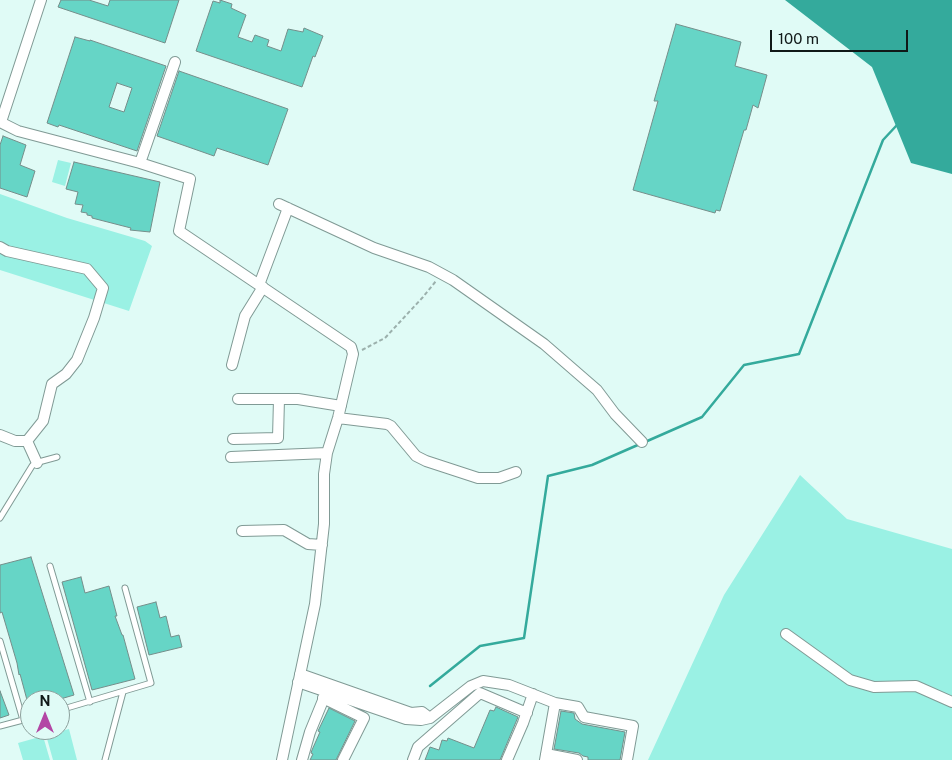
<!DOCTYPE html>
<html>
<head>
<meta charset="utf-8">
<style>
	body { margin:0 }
	#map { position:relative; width:952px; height:760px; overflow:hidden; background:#e0fbf6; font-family:"Public Sans",sans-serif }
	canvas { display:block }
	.north { position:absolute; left:20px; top:690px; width:50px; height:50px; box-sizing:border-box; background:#e0fbf6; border:1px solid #8da19d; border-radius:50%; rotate:0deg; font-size:14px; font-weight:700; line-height:20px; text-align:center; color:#101918 }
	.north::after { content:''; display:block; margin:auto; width:18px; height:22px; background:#b346a5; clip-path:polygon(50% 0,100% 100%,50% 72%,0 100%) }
	.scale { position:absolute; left:770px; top:30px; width:138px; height:22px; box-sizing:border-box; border:2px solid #101918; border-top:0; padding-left:6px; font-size:15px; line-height:18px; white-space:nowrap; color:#101918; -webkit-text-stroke:4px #e0fbf6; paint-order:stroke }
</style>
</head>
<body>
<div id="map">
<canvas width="952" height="760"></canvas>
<div class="north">N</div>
<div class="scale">100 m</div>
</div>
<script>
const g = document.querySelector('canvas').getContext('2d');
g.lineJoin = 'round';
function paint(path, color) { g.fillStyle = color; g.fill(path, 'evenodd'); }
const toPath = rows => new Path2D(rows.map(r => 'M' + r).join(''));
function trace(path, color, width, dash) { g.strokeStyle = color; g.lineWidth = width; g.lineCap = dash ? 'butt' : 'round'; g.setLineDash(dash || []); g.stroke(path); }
paint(toPath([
	[58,160,71,163,65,186,52,182],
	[0,194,67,218,145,241,152,246,129,311,0,270],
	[800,475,847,519,952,549,952,760,648,760,724,595],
	[69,729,77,760,53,760,46,735],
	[43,736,50,760,23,760,18,743]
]), '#9af1e4');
paint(toPath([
	[785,0,952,0,952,174,911,163,872,67]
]), '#34aa9c');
trace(toPath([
	[645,442,702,417,744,365,799,354,883,140,897,125],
	[430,686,480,646,524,638,548,476,592,465,640,444]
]), '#34aa9c', 2.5);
const building = toPath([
	[61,0,89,0,108,6,110,0,179,0,165,43,58,7,61,0],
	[220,0,232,4,231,8,246,15,238,37,252,42,255,35,269,40,267,46,281,51,288,29,303,32,304,28,323,36,315,57,313,56,302,87,196,51,213,1,220,3,220,0],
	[676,24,741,42,735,66,767,75,758,108,753,105,746,130,744,130,720,211,716,210,715,213,633,190,658,101,654,101,676,24],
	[75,37,90,41,90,40,166,66,137,151,59,125,58,127,47,123,75,37],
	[117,83,132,88,124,112,109,107,117,83],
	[179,71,288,109,268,165,217,148,214,156,157,136,179,71],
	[3,136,26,145,20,165,35,171,27,197,0,188,0,145,3,136],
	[74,162,160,182,150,232,130,230,131,228,92,218,92,216,87,215,87,213,81,212,83,205,75,204,78,192,66,189,74,162],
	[31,557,74,695,57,700,27,700,20,674,19,675,17,663,2,612,0,613,0,565,31,557],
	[81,577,85,593,109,586,117,616,115,616,122,635,123,635,135,679,92,690,62,582,81,577],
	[156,602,160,618,166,616,171,637,179,635,182,647,149,655,137,607,156,602],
	[0,691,9,715,0,718,0,691],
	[496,707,518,717,500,760,425,760,430,747,439,750,442,740,447,741,448,738,474,748,490,710,494,711,496,707],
	[329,708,355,721,336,760,310,760,313,754,311,753,312,750,320,732,318,731,329,708],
	[561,711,574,713,575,719,582,724,625,732,620,760,588,760,588,757,583,756,579,753,554,749,561,711]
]);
paint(building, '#66d5c6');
trace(building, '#758e8a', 1);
const lane = toPath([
	[0,518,32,466,35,463,57,457],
	[50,566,90,702],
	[0,641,23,720,30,718],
	[60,710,151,683,125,588],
	[0,726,23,720],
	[105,760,123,692]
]);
const street = toPath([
	[0,122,18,131,140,163,190,179,179,231,351,347,353,354,338,418,327,453,324,474,324,524,315,604,282,760],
	[1,122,41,0],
	[140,163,175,62],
	[279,204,374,248,429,267,453,280,544,344,597,390,615,414,642,442],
	[0,247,7,251,87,269,103,288,94,318,77,360,66,374,52,384,43,421,27,441,15,441,0,435],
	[259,285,288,208],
	[232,365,245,316,263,287],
	[238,399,298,399,341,406],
	[338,418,387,424,391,426,416,456,426,461,478,478,499,478,516,472],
	[233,439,278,438,279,399],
	[27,441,37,463],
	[231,457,327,453],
	[242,531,284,530,308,544,322,545],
	[786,634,850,680,874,687,916,686,952,702],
	[298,682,406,719,421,720,430,718,422,712,411,713,300,674],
	[323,698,364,718,343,760],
	[430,718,471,686,483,681,509,685,555,703,578,707,584,717,633,726,627,760],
	[546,754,577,760],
	[302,760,310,732,326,693],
	[413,760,418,747,480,693,527,713],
	[507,760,523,723,533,694],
	[545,760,555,703]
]);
trace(lane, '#809a95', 7);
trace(street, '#809a95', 12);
trace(toPath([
	[362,350,385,338,423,297,436,281]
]), '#9bb0ac', 2, [4, 2.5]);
trace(lane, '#fff', 5);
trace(street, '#fff', 10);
</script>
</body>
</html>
